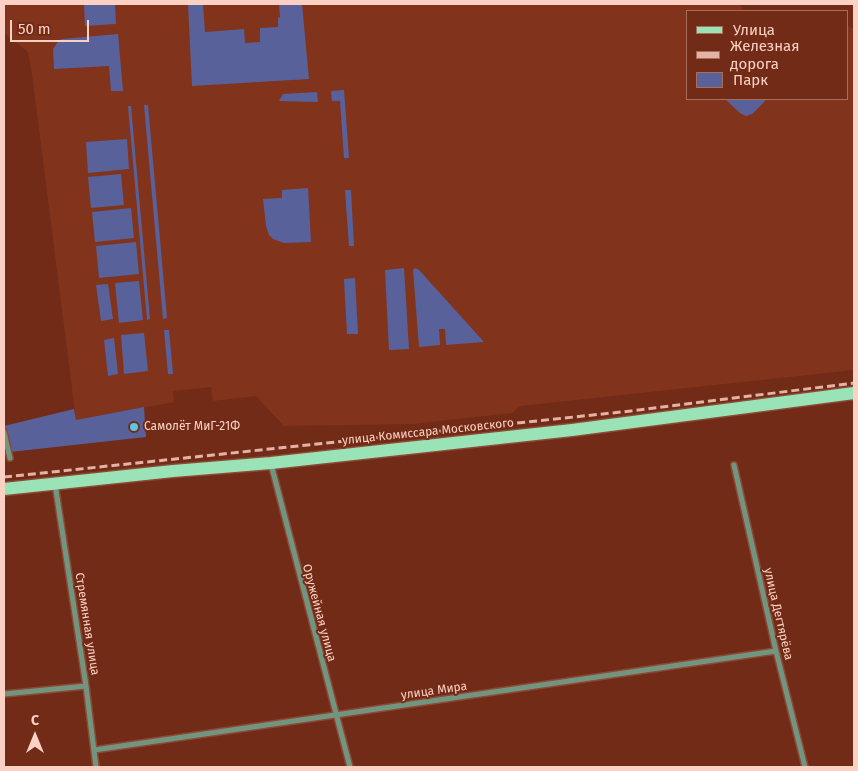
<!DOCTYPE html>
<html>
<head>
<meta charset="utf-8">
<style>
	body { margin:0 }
	#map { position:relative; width:858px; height:771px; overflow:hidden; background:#722b17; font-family:"Fira Sans",sans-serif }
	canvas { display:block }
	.frame { position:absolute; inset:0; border:5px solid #fcd1c4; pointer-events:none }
	.legend { position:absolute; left:686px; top:10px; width:162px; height:90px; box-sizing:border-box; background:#722b17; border:1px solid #a96d5c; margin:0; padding:6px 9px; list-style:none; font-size:15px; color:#fcd1c4 }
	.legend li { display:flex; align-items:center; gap:10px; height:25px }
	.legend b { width:25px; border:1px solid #a96d5c }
	.north { position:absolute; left:10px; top:711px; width:50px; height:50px; -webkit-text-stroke:4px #722b17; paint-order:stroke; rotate:0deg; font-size:14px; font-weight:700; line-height:20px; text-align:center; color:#fcd1c4 }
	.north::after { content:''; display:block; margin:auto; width:18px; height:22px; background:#fcd1c4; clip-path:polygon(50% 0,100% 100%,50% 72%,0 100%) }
	.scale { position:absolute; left:10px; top:20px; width:79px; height:22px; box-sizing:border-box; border:2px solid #fcd1c4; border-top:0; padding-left:6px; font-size:15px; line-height:18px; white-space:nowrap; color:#fcd1c4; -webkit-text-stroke:4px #722b17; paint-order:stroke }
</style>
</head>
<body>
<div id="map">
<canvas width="858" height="771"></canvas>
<div class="frame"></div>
<ul class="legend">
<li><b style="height:6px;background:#9ae3b6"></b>Улица</li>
<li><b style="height:6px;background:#e3b3a5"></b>Железная дорога</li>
<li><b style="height:14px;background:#59619a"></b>Парк</li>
</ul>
<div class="north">С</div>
<div class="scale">50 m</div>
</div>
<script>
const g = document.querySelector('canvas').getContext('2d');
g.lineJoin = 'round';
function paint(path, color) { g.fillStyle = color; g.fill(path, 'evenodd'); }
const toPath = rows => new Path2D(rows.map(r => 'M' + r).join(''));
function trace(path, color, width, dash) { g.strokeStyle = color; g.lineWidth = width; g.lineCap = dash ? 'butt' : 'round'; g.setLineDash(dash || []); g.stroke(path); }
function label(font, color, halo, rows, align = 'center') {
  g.font = font + ' "Fira Sans",sans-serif'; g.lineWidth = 4; g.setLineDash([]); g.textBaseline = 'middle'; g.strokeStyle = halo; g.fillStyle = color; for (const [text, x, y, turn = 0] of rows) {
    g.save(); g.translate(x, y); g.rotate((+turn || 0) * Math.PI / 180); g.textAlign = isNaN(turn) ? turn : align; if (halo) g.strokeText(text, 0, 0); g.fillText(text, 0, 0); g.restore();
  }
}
paint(toPath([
	[4,4,740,4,743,11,687,11,687,99,847,99,847,26,854,29,854,370,520,406,512,413,412,424,284,426,256,396,213,401,211,387,173,391,174,402,76,420,32,74,28,52,4,33]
]), '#82331c');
paint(toPath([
	[84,4,115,4,116,24,85,26],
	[188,4,203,4,205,32,244,29,245,43,260,42,260,28,278,27,278,18,280,17,279,4,302,4,309,79,192,86],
	[118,34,123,91,111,91,109,66,54,69,53,49,57,43,62,39],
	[344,90,349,158,344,158,340,101,332,101,331,91],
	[317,92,318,102,279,101,283,94],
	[725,99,767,99,752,114,746,116,740,113],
	[144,105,148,105,167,318,163,319],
	[128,106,131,106,150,319,147,320],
	[127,139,129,169,88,173,86,142],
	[121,174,124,205,91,208,88,177],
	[308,188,311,242,284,243,273,239,269,235,266,226,263,199,282,198,282,190],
	[345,190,351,190,354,246,349,246],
	[131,208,134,238,95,242,92,212],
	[136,242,139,274,99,278,96,246],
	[404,268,409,349,389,350,385,270],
	[415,268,419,270,484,342,446,345,445,329,439,329,440,345,419,347,413,270],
	[355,278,358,334,347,334,344,279],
	[139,281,143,320,119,323,115,283],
	[108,284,113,319,101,321,96,285],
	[164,330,169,330,173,374,168,374],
	[144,333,148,371,124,374,121,335],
	[114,338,118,374,108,376,104,340],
	[144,407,146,437,10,452,4,426,74,409,76,420]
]), '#59619a');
const minor = toPath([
	[4,432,10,458],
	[271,464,350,767],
	[734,465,776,651,805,767],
	[55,484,86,686,96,767],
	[4,694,86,686],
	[94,750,776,651]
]);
const primary = toPath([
	[4,489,173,471,271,463,572,430,854,393]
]);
trace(minor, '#8b4936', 8);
trace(primary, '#8b4936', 15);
trace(minor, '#72957f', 5);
trace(primary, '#9ae3b6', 12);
trace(toPath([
	[4,477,631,411,854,383]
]), '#e3b3a5', 3, [8, 4]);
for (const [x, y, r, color] of [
	[134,427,5,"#59c8e4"]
]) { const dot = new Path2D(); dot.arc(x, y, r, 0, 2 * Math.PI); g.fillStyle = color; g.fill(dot); trace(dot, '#722b17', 2); }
label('12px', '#fcd1c4', '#722b17', [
	["Самолёт МиГ-21Ф",144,427]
], 'left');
label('12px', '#fcd1c4', '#722b17', [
	["улица Комиссара Московского",428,432,-6],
	["Оружейная улица",319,613,75],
	["улица Дегтярёва",778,614,77],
	["Стремянная улица",87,624,81],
	["улица Мира",434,691,-8]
]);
</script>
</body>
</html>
